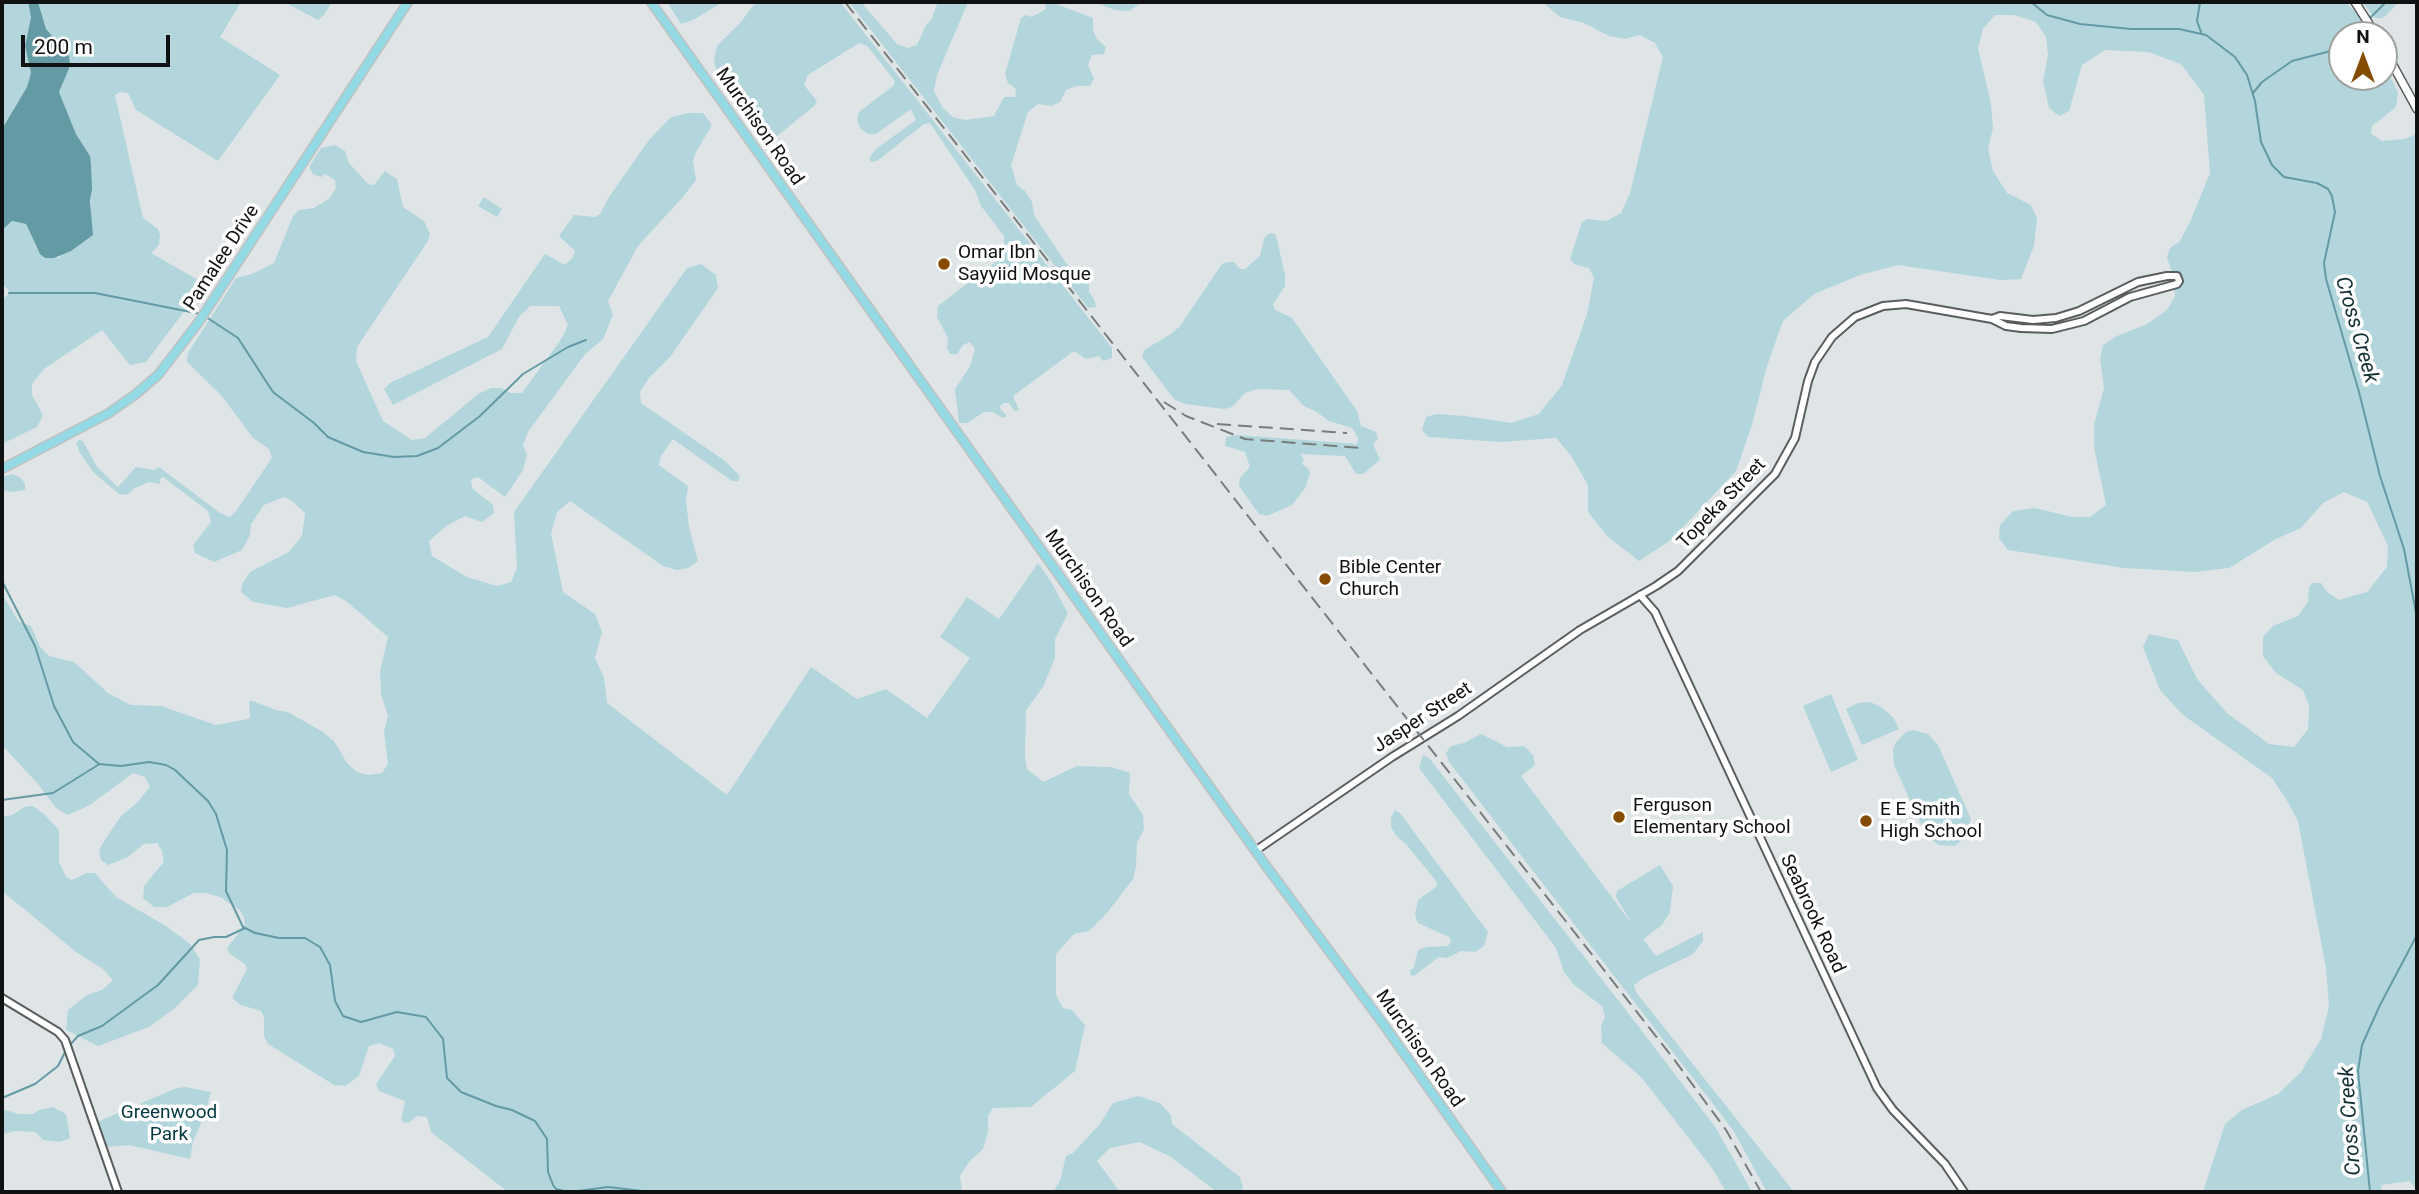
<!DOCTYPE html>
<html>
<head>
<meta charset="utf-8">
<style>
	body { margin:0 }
	#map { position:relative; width:2419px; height:1194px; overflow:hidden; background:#dfe5e6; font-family:Roboto,sans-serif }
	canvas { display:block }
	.frame { position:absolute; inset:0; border:4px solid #101112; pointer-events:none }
	.north { position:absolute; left:2328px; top:21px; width:70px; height:70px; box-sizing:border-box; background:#fff; border:2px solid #9fa0a0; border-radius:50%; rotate:0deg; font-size:19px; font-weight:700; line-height:28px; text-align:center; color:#101112 }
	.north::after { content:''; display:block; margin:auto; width:24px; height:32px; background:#854b00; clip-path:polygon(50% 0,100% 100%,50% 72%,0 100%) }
	.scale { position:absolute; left:21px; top:35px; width:149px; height:32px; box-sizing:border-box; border:4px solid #101112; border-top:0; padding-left:9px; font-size:21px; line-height:24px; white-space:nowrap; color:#101112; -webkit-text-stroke:5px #fff; paint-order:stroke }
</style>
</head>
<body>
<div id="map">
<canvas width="2419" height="1194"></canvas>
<div class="frame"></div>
<div class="north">N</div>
<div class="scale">200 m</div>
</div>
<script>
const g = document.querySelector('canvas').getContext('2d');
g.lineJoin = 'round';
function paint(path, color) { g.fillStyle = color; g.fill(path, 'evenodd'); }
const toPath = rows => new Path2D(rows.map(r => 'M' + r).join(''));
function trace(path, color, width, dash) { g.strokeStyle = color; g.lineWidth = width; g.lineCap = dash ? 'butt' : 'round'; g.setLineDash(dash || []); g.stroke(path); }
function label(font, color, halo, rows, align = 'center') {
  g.font = font + ' Roboto,sans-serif'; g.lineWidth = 7; g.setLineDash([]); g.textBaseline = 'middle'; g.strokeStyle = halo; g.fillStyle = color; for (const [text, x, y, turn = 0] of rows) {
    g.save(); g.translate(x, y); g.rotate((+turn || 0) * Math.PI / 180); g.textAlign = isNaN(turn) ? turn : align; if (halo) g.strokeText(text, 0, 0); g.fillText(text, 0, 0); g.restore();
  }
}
paint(toPath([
	[2,2,28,2,31,17,25,46,31,73,27,87,2,129],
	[38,2,241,2,220,37,280,75,218,161,136,110,128,93,121,92,115,95,143,218,158,229,160,235,159,245,151,253,205,284,146,362,130,365,102,330,44,369,32,384,32,395,43,415,37,427,2,444,2,299,7,296,9,290,2,284,2,230,12,221,26,224,37,249,45,258,54,258,60,257,91,211,90,156,76,134,59,92,64,76,68,71,46,29],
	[284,2,332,2,324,15,318,20],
	[667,2,723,2,693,20,681,24],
	[756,2,840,2,1112,348,1112,358,1103,361,1099,356,1086,359,1074,351,1013,396,1019,410,1014,411,1009,403,1004,403,999,407,1007,416,1003,418,993,412,984,412,967,423,959,423,955,389,970,366,975,349,970,342,963,345,957,354,950,354,947,348,948,338,937,317,938,306,1001,258,1004,249,1004,236,981,206,975,190,930,123,924,124,877,161,871,162,869,158,876,149,916,120,911,109,876,134,868,134,860,128,857,120,859,112,893,86,895,81,867,46,859,43,808,75,804,85,817,101,814,106,770,142,762,141,761,132,716,69,714,60,717,46,740,23],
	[849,2,861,2,897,44,908,48,917,45,926,25,931,20,938,2,968,2,937,75,934,91,943,108,953,117,965,120,994,116,1004,97,1015,97,1016,89,1008,83,1005,74,1021,18,1026,15,1032,17,1046,9,1045,2,1051,2,1093,18,1093,30,1097,39,1106,47,1104,54,1092,55,1088,65,1094,79,1090,86,1077,86,1066,90,1060,102,1051,106,1038,104,1028,112,1011,165,1017,185,1025,191,1032,202,1034,215,1070,269,1073,273,1079,270,1084,272,1089,279,1089,292,1094,299,1096,307,1088,308],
	[1094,2,1143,2,1129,11,1115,10],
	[1542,2,2346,2,2359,16,2370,35,2342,35,2342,77,2384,77,2384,63,2398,93,2396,107,2372,126,2371,134,2382,141,2404,139,2417,134,2417,1191,2410,1181,2381,1185,2382,1192,2203,1192,2225,1124,2242,1110,2278,1094,2301,1072,2321,1039,2329,1006,2326,968,2298,821,2286,799,2272,778,2183,715,2160,690,2143,647,2149,634,2178,640,2197,679,2227,713,2269,744,2294,747,2308,729,2309,705,2303,690,2276,673,2263,656,2263,637,2273,626,2298,616,2308,602,2309,587,2312,583,2321,583,2327,592,2339,600,2367,592,2387,567,2388,546,2367,502,2344,492,2323,503,2301,528,2276,539,2229,568,2194,572,2124,568,2008,550,1999,538,2000,525,2013,511,2035,508,2072,517,2090,517,2106,505,2094,447,2094,424,2104,388,2100,359,2103,345,2117,336,2147,324,2167,310,2175,296,2172,272,2167,258,2170,248,2180,241,2190,222,2210,173,2204,95,2181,64,2148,52,2105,50,2082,65,2069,111,2059,116,2049,108,2043,81,2048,55,2046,37,2036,22,2014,15,1995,15,1983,29,1978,48,1991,104,1993,128,1988,149,1993,171,2007,193,2031,205,2037,218,2034,246,2021,279,2000,280,1898,265,1860,275,1814,294,1783,321,1767,366,1752,425,1736,471,1671,540,1639,561,1607,536,1588,512,1588,485,1571,456,1556,438,1501,442,1428,437,1422,430,1426,417,1437,414,1465,416,1511,423,1539,414,1562,385,1587,314,1594,278,1589,268,1574,264,1570,259,1582,222,1588,219,1606,221,1621,213,1630,193,1663,57,1655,43,1640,35,1625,39,1609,36,1584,23,1560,17],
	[2362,2,2399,2,2383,18,2375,18],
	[687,113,703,113,712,125,696,152,693,161,696,180,682,198,638,246,608,301,613,315,603,339,585,354,528,432,523,445,527,455,523,470,505,497,478,477,471,479,472,488,493,505,494,513,482,522,465,516,448,525,429,541,432,556,467,577,497,586,511,582,517,568,514,512,687,268,701,264,716,275,718,288,670,357,648,379,640,392,641,403,725,461,740,476,738,481,732,481,673,439,661,456,659,465,688,486,686,500,689,527,698,561,688,568,677,570,663,566,570,501,557,512,551,533,563,592,595,614,602,632,595,658,604,677,607,703,727,795,811,667,857,699,886,689,927,718,970,658,940,637,967,597,999,619,1038,563,1050,580,1068,613,1055,639,1055,658,1043,687,1026,710,1025,755,1027,769,1043,782,1077,766,1111,767,1130,773,1129,794,1143,815,1144,829,1137,843,1136,866,1133,879,1107,913,1089,931,1074,934,1056,954,1056,995,1063,1008,1072,1010,1085,1025,1075,1071,1031,1107,993,1108,988,1116,988,1132,983,1149,969,1162,960,1176,962,1192,508,1192,431,1132,427,1117,416,1116,410,1122,405,1123,401,1120,405,1101,379,1091,376,1084,395,1056,393,1049,379,1043,369,1046,359,1076,345,1086,334,1085,268,1044,264,1036,264,1017,261,1011,241,1005,232,998,247,969,245,964,230,954,227,948,245,925,244,918,240,910,220,897,206,893,194,893,167,907,154,907,143,898,144,886,164,862,162,851,157,843,144,844,128,857,108,865,101,860,99,850,110,832,122,815,137,803,150,787,145,777,133,773,90,805,68,815,56,808,38,784,2,745,2,594,19,622,31,626,40,647,49,656,74,662,108,693,131,705,161,706,216,725,248,719,250,717,249,701,253,701,276,710,288,712,323,732,334,741,347,763,357,772,369,775,382,773,388,764,384,731,388,716,381,694,380,672,388,637,346,601,335,595,287,608,253,602,241,592,242,584,250,572,289,552,302,536,305,513,292,501,284,497,264,505,251,524,250,535,242,550,214,562,195,553,193,545,211,522,208,511,163,477,160,479,160,484,149,482,135,488,127,495,119,494,93,472,80,453,76,443,79,440,83,441,97,467,118,487,136,467,154,470,159,467,220,513,230,517,236,511,272,458,269,449,253,438,221,395,187,362,188,353,236,278,252,274,274,263,293,216,299,210,314,208,330,198,336,188,335,180,325,174,321,177,313,174,309,167,321,148,335,145,345,151,349,163,368,184,374,185,385,171,397,179,403,207,424,221,430,234,428,241,357,347,356,361,383,421,412,440,425,438,478,394,491,388,501,388,511,393,522,393,562,338,568,325,559,306,530,306,519,317,502,349,393,405,384,389,390,383,488,337,545,254,565,265,573,257,575,251,559,236,574,215,595,217,600,214,609,197,649,140,670,118],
	[484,197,502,209,497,217,478,206],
	[1273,233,1276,235,1285,275,1285,286,1273,304,1275,310,1292,318,1357,411,1361,426,1376,432,1378,439,1373,444,1380,460,1363,474,1356,474,1345,456,1300,454,1304,459,1302,464,1308,468,1310,473,1305,488,1292,505,1267,516,1259,514,1239,486,1240,478,1250,467,1245,452,1225,446,1226,437,1238,435,1357,444,1358,438,1352,428,1329,421,1317,412,1304,406,1289,390,1258,389,1245,393,1232,407,1224,409,1185,404,1174,399,1142,357,1144,350,1171,334,1180,326,1222,264,1227,262,1234,262,1240,269,1245,269,1260,256,1264,239,1268,234],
	[12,474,21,478,25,484,25,490,12,492,2,490,2,477],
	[1831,694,1858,760,1831,772,1803,706],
	[1870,702,1881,707,1893,717,1899,729,1862,745,1846,709,1858,703],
	[1913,730,1928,734,1938,745,1971,819,1966,838,1954,846,1939,845,1927,837,1894,765,1893,749,1896,742,1906,732],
	[1481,734,1507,747,1524,746,1533,755,1535,765,1521,776,1632,924,1616,897,1617,891,1660,865,1673,886,1670,912,1662,925,1643,939,1656,956,1703,932,1703,941,1693,954,1643,978,1634,985,1636,992,1794,1192,1767,1192,1733,1130,1449,762,1446,753,1451,746,1464,743],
	[1423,755,1430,759,1632,1018,1716,1128,1752,1192,1726,1192,1712,1168,1642,1078,1602,1043,1601,1027,1605,1016,1602,1006,1574,985,1564,972,1556,948,1419,768],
	[33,806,44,814,59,830,59,862,66,877,72,880,87,873,95,873,116,897,166,926,190,944,200,959,198,985,175,1008,149,1027,98,1046,66,1030,68,1010,87,995,102,990,113,980,103,969,76,952,2,891,2,817,12,815,24,807],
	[1395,810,1400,813,1488,932,1484,946,1475,952,1461,951,1447,958,1439,957,1415,975,1411,976,1410,971,1414,967,1418,950,1427,947,1448,946,1451,942,1449,937,1418,923,1415,915,1418,900,1436,887,1437,882,1406,844,1397,837,1391,827,1391,818],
	[185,1087,211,1092,203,1119,193,1141,190,1159,129,1145,106,1147,97,1122,177,1088],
	[1138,1096,1160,1103,1171,1115,1172,1124,1240,1177,1243,1188,1241,1192,1217,1192,1171,1157,1140,1142,1110,1148,1097,1161,1120,1192,1053,1192,1060,1181,1066,1156,1073,1153,1099,1125,1113,1103],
	[53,1107,66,1114,70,1138,60,1142,43,1140,35,1132,15,1131,2,1134,2,1109,19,1114,33,1114,39,1110]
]), '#b2d6dc');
paint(toPath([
	[28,2,38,2,46,29,69,56,70,66,59,92,76,134,90,156,91,165,92,189,90,201,93,235,71,251,54,258,45,258,40,254,26,224,12,221,2,230,2,129,27,87,31,73,25,46,31,17]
]), '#649aa3');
trace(toPath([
	[2031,2,2047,15,2080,24,2131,29,2179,29,2206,35,2235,57,2247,75,2255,101,2261,142,2272,165,2284,177,2317,183,2328,189,2332,196,2335,212,2324,263,2326,279,2359,392,2380,476,2404,549,2417,618],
	[2200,2,2197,21,2201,32],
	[2370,18,2386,2],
	[2354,35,2366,22],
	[2253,93,2262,82,2292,61,2327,52,2342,45],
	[9,293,95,293,201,314],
	[206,317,238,338,273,392,314,423,328,437,363,452,394,457,417,456,438,448,480,416,523,374,568,347,586,340],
	[2,581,35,646,54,706,73,742,99,764,121,766,149,762,166,765,175,770,208,801,216,814,227,850,226,891,243,927,255,933,279,938,305,938,320,947,330,965,335,1001,343,1016,361,1022,397,1012,426,1017,443,1039,447,1078,461,1092,496,1106,512,1110,535,1121,547,1139,548,1172,553,1185,556,1189,568,1192],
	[2,800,53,793,98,765],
	[69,1046,78,1036,102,1026,158,985,199,940,214,937,226,937,245,928],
	[2,1098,35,1084,58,1066,66,1050],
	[571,1192,608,1187,651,1192],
	[2370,1192,2358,1071,2362,1045,2380,1005,2417,935]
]), '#649aa3', 2);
const tertiary = toPath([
	[1640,595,1655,612,1661,625,1877,1088,1893,1110,1945,1164,1964,1192],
	[1255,851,1392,757,1458,716,1580,630,1656,586,1678,571,1775,474,1795,438,1808,381,1815,362,1832,337,1855,317,1883,306,1906,304,1992,319,2006,326,2021,328,2052,329,2084,321,2130,297,2177,284,2179,281,2177,276,2167,276,2138,282,2079,311,2056,318,2033,320,2000,316,1992,319],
	[2,998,58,1032,65,1040,118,1192]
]);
const secondary = toPath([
	[2355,2,2376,35],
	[2384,49,2417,109]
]);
const primary = toPath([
	[651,2,1264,863,1384,1025,1502,1192],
	[2,469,109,413,136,394,158,375,198,323,408,2]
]);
trace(tertiary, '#595d5e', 10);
trace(secondary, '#595d5e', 10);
trace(primary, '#c1c1c1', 11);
trace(tertiary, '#fff', 6);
trace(secondary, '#fff', 7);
trace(primary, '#94dae5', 8);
trace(toPath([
	[845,2,1673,1058,1726,1130,1761,1192],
	[1164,402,1186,416,1245,439,1361,448],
	[1217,424,1347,433]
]), '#787c7d', 2, [14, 7]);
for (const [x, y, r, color] of [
	[944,264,7,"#854b00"],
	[1325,579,7,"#854b00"],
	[1619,817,7,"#854b00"],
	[1866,821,7,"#854b00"]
]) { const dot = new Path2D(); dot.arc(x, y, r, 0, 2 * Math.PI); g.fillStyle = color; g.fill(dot); trace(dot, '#fff', 2.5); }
label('19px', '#101112', '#fff', [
	["Murchison Road",759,127,55],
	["Pamalee Drive",222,258,-57],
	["Topeka Street",1722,504,-46],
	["Murchison Road",1088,589,55],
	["Jasper Street",1423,718,-33],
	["Seabrook Road",1812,914,65],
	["Murchison Road",1419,1049,55]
]);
label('19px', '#101112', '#fff', [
	["Omar Ibn",958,253],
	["Sayyiid Mosque",958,275],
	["Bible Center",1339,568],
	["Church",1339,590],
	["Ferguson",1633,806],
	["Elementary School",1633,828],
	["E E Smith",1880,810],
	["High School",1880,832]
], 'left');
label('19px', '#033941', '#fff', [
	["Greenwood",169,1113],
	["Park",169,1135]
]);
label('italic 21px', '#153136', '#fff', [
	["Cross Creek",2356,330,74],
	["Cross Creek",2351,1121,-94]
]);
</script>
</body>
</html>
